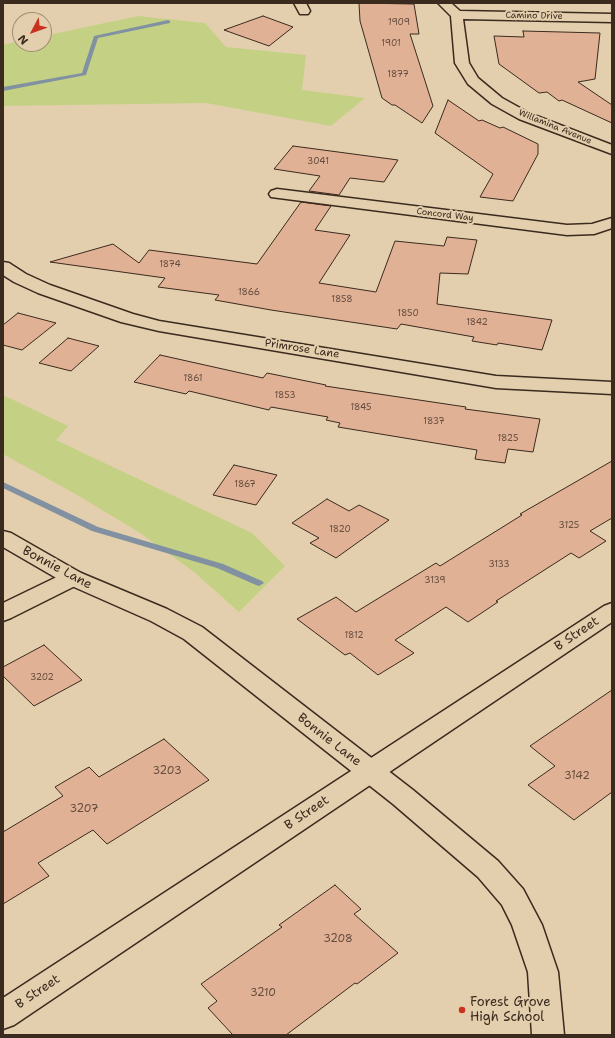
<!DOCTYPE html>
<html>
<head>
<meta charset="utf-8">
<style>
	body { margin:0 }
	#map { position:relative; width:615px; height:1038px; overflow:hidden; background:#e3cfad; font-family:"Shantell Sans",sans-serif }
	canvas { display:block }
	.frame { position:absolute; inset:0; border:4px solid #3b2a1e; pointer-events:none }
	.north { position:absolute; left:12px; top:12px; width:40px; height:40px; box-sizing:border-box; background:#e3cfad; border:1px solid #a08d74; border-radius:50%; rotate:229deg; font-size:11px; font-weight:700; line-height:16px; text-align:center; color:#3b2a1e }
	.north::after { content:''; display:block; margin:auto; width:14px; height:18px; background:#c8321e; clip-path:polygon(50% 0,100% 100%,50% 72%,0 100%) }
</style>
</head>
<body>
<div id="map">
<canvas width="615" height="1038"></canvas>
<div class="frame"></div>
<div class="north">N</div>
</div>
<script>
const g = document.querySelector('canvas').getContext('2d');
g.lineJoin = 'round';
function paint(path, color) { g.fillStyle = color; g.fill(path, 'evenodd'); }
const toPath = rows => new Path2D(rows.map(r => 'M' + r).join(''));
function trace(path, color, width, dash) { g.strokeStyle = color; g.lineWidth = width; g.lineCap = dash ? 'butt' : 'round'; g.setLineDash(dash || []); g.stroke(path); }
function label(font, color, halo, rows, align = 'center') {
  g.font = font + ' "Shantell Sans",sans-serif'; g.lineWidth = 4; g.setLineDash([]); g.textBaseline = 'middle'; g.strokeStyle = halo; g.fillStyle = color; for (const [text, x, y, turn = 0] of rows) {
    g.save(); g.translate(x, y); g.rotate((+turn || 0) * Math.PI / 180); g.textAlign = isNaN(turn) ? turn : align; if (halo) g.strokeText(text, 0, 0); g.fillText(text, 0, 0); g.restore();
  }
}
paint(toPath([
	[138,16,205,23,226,47,306,55,302,90,365,98,331,126,206,103,3,106,3,45,20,41,20,44,44,44,44,36],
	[3,395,68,426,56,440,252,533,285,566,239,612,194,572,140,533,79,496,3,454]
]), '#c4d185');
paint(toPath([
	[168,20,170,21,170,23,98,38,86,75,3,91,3,87,82,73,94,36,168,20],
	[3,482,98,527,223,564,262,581,264,583,259,586,256,585,217,568,92,531,3,488,3,482]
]), '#8191a1');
const building = toPath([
	[359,3,414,4,419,34,410,34,433,106,422,123,395,105,392,105,382,98,360,21,359,3],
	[263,16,293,27,269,46,224,30,263,16],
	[523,31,600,33,595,79,578,82,612,105,612,123,562,100,559,101,547,92,539,93,499,64,494,36,524,37,523,31],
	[448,100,479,121,482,120,500,128,503,127,538,144,538,154,513,201,480,197,493,174,435,133,448,100],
	[293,146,398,160,384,182,350,178,339,195,309,191,320,176,274,169,293,146],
	[301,202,331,206,315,230,350,235,319,283,376,292,395,241,444,246,447,237,477,240,468,274,440,273,437,304,552,320,542,350,498,343,497,345,472,341,474,337,401,324,397,329,271,310,215,300,219,295,158,287,165,278,50,262,113,244,139,263,149,250,257,264,301,202],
	[18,313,56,323,22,350,3,345,3,325,18,313],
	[68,338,99,346,71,371,39,363,68,338],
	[160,355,263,378,267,373,326,385,325,386,466,407,465,409,540,419,533,452,508,449,505,463,475,459,477,450,338,427,340,423,326,420,328,417,271,407,269,410,189,391,186,394,134,382,160,355],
	[612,461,612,518,590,531,606,541,579,558,571,553,496,601,498,602,468,622,446,607,395,640,414,653,378,675,350,653,345,655,297,619,336,597,356,612,436,563,440,566,522,515,520,514,612,461],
	[234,465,277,475,256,505,213,495,234,465],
	[327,499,349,511,359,505,389,520,336,558,310,543,319,538,292,523,327,499],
	[44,645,82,680,34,706,3,676,3,667,44,645],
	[612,690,612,792,574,820,528,785,555,766,530,746,612,690],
	[164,739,209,780,107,844,93,830,38,863,49,876,3,904,3,832,63,796,55,787,89,767,99,777,164,739],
	[335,885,361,909,354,914,398,953,357,984,355,983,286,1035,233,1035,208,1008,217,1001,201,984,282,927,279,925,335,885]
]);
paint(building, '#e1b196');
trace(building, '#3b2a1e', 1);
const street = toPath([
	[294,3,306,3,310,11,308,14,300,14,294,3],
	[438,3,451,3,460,11,612,14,612,22,463,19,469,63,478,78,502,98,529,113,612,145,612,154,519,119,492,104,468,84,455,63,451,16,438,3],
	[277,189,567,225,592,224,612,218,612,228,594,234,567,235,271,197,269,194,271,191,277,189],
	[3,262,9,263,26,274,50,285,133,314,159,321,496,376,612,382,612,394,496,388,159,331,121,322,38,293,14,282,3,275,3,262],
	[73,571,81,573,85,578,81,583,11,618,3,621,3,603,65,573,73,571],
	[612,603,612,622,14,1025,3,1029,3,998,604,606,612,603]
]);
const secondary = toPath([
	[3,531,11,533,81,573,167,609,202,627,413,790,498,861,523,889,542,925,558,972,564,1035,532,1035,528,972,512,925,502,905,478,877,393,804,184,639,151,621,65,583,3,547,3,531]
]);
trace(street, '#3b2a1e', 3);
trace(secondary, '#3b2a1e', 3);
paint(street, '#e3cfad');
paint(secondary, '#e3cfad');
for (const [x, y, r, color] of [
	[462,1010,4,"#c8321e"]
]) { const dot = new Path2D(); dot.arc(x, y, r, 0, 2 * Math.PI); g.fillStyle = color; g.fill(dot); trace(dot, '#e3cfad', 1.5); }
label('9px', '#3b2a1e', '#e3cfad', [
	["Camino Drive",534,16,1],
	["Willamina Avenue",555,127,22],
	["Concord Way",445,215,7]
]);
label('9px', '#644c3c', null, [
	["1909",399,23],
	["1901",391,44],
	["1877",398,75],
	["3041",318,162],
	["1874",170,265],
	["1866",249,293],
	["1858",342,300],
	["1850",408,314],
	["1842",477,323],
	["1861",193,379],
	["1853",285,396],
	["1845",361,408],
	["1837",434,422],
	["1825",508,439],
	["1867",245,485],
	["3125",569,526],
	["1820",340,530],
	["3133",499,565],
	["3139",435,581],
	["1812",354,636],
	["3202",42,678]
]);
label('11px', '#3b2a1e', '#e3cfad', [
	["Primrose Lane",302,349,9]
]);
label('11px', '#644c3c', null, [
	["3203",167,771],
	["3142",577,776],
	["3207",84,809],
	["3208",338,939],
	["3210",263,993]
]);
label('13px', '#3b2a1e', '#e3cfad', [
	["Bonnie Lane",57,568,28],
	["B Street",577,634,-34],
	["Bonnie Lane",329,740,38],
	["B Street",307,813,-34],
	["B Street",38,992,-34]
]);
label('13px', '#3b2a1e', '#e3cfad', [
	["Forest Grove",470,1003],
	["High School",470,1018]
], 'left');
</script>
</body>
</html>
